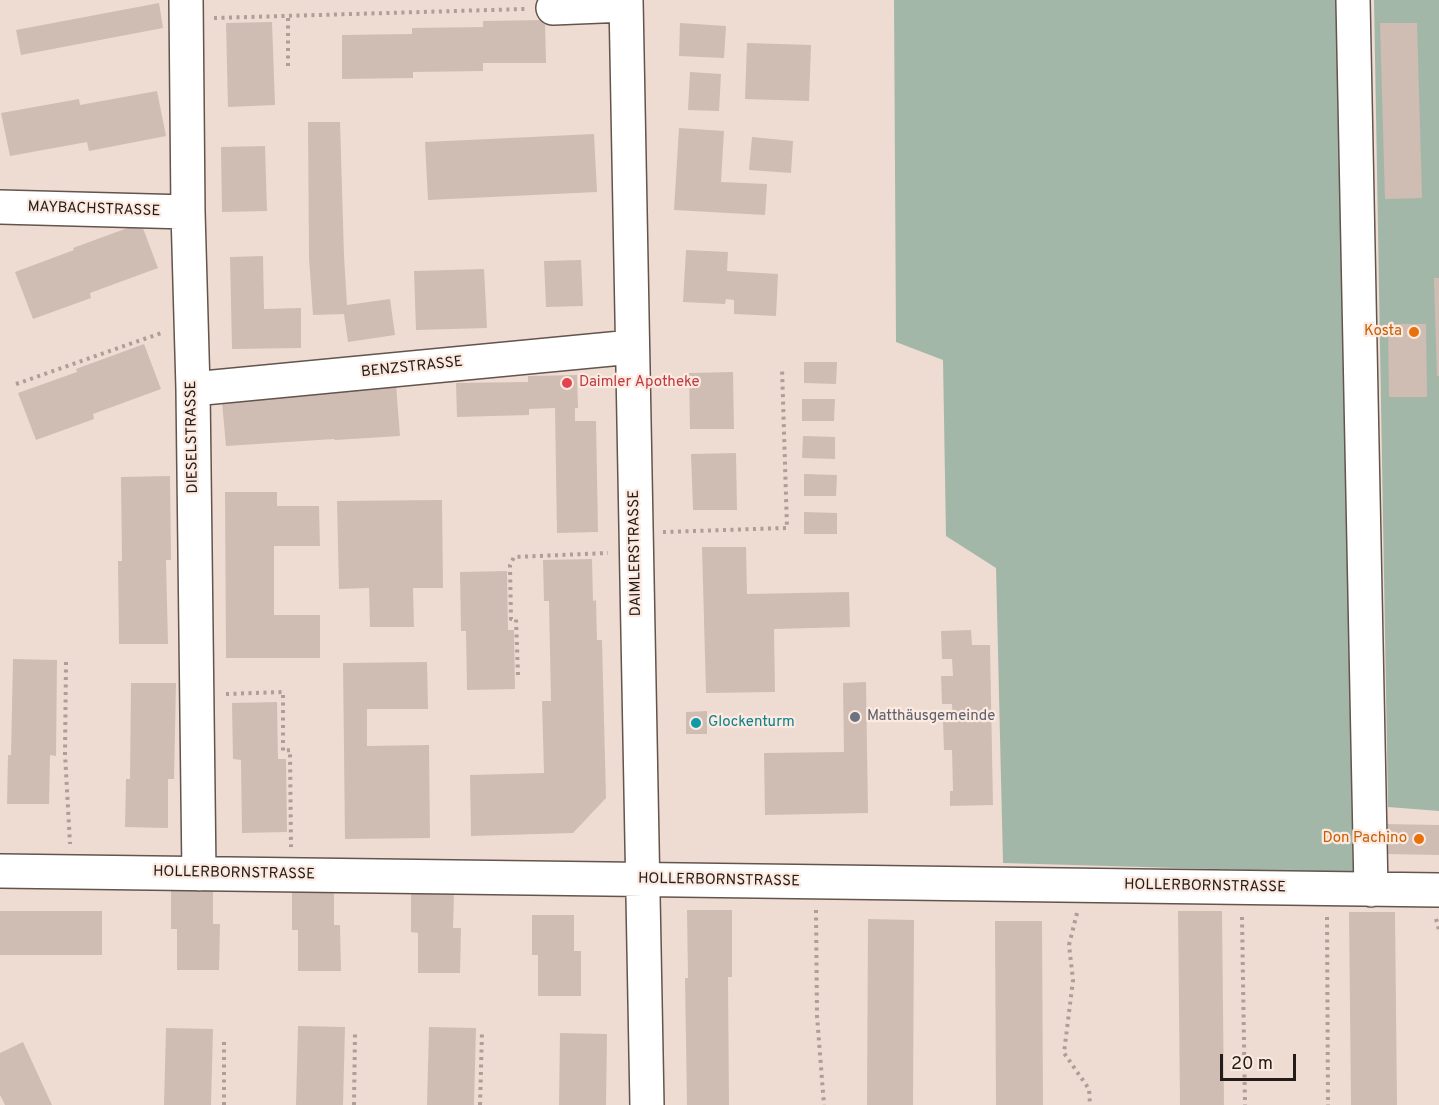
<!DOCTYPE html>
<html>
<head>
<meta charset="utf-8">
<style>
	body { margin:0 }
	#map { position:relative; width:1439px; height:1105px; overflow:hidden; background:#eedcd2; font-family:Overpass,sans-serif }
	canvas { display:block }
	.scale { position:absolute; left:1220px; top:1054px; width:76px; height:27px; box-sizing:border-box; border:3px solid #231c19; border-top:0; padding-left:8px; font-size:18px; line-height:21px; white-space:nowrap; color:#231c19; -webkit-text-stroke:4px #fce9df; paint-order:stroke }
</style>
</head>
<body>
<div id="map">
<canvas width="1439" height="1105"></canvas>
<div class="scale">20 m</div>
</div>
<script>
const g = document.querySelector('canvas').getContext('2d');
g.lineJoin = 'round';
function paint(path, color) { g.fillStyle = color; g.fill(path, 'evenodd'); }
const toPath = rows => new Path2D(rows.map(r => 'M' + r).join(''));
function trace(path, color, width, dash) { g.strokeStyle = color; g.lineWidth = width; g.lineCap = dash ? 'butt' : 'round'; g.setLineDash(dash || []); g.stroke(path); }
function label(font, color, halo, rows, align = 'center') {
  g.font = font + ' Overpass,sans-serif'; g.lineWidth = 4.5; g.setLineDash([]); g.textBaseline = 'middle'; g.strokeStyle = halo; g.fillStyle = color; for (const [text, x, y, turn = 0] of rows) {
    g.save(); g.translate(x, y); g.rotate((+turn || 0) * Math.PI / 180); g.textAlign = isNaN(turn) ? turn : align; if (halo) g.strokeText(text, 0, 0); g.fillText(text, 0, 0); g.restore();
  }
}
paint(toPath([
	[894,0,1339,0,1339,80,1353,873,1003,863,996,568,946,536,943,360,896,342],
	[1374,0,1439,0,1439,811,1388,807]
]), '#a3b7a8');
paint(toPath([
	[159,3,163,28,21,55,16,30],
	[545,20,546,63,483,63,483,71,413,72,413,78,342,79,342,35,412,34,412,28,483,27,483,21],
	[272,22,275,105,228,107,226,23],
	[680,23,726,26,724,58,679,56],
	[1380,23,1417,23,1422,198,1385,199],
	[747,43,811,45,809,101,745,99],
	[690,72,721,74,719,111,688,110],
	[157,91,166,136,89,151,87,142,10,156,1,113,79,99,80,105],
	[308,122,340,122,344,256,347,305,390,299,395,335,348,342,344,314,313,315,309,258],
	[679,128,724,131,721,182,767,184,765,215,674,210],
	[594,134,597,192,428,200,425,142],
	[752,137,793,141,791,173,749,170],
	[265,146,267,211,222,212,221,147],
	[141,223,158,268,90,293,91,298,33,319,15,272,74,250,73,248],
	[686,250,728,252,727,271,778,274,776,316,734,314,734,300,726,299,725,304,683,302],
	[263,256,264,309,301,308,301,348,232,349,230,257],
	[581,260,583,306,546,307,544,261],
	[484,269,487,328,416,330,414,271],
	[1434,278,1439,278,1439,376,1437,376],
	[1388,324,1426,324,1427,397,1389,397],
	[144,344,161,389,93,414,94,419,36,440,18,393,77,372,76,369],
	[804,362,837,362,836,384,804,383],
	[733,372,734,429,690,429,689,373],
	[577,375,578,408,575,408,575,421,596,421,598,532,557,533,555,408,529,409,529,415,457,417,456,383,528,382,528,376],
	[396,385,400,436,335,440,334,439,226,446,222,402,275,398,275,393],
	[802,399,835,399,834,421,802,421],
	[803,436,835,437,835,459,802,458],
	[736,453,737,510,693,510,691,454],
	[804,474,837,475,836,496,804,496],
	[170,476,171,560,166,560,168,644,119,644,118,561,122,561,121,477],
	[225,492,277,492,277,506,319,506,320,546,274,546,274,615,320,615,320,658,226,658],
	[442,500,443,588,413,588,414,627,370,627,369,588,339,589,337,501],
	[804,512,837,513,837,534,804,534],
	[702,547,746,547,747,594,849,592,850,627,774,629,775,692,706,693],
	[592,559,593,601,596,600,597,640,602,640,606,798,573,833,471,836,470,775,544,773,542,701,551,701,549,601,544,601,543,560],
	[507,571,508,630,514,630,515,689,467,690,466,631,461,631,460,572],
	[971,630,972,645,990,645,993,805,950,806,950,791,953,791,952,750,944,750,943,722,953,722,952,704,942,704,941,676,953,676,952,659,942,659,941,631],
	[13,659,57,660,56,756,50,755,49,804,7,804,8,755,11,755],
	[427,662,428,709,367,709,367,746,429,745,430,838,345,839,343,663],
	[866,682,868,813,765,815,764,753,844,752,843,683],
	[131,683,176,683,174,779,168,779,168,828,125,827,126,779,130,779],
	[277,702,278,759,286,759,287,832,242,833,241,760,233,759,232,703],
	[707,711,707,734,686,734,686,712],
	[1385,824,1439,825,1439,855,1385,854],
	[171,889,213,889,213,924,220,924,219,970,177,970,177,929,171,929],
	[292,890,334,890,334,925,340,925,341,971,298,971,298,930,292,930],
	[411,893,454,893,453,928,461,928,460,973,418,973,418,933,411,932],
	[687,910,732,910,732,977,728,977,729,1105,687,1105,685,978,688,978],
	[0,911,102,911,102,955,0,955],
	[1178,911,1222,911,1224,1105,1180,1105],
	[1349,912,1395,912,1397,1105,1351,1105],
	[532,915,574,915,574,951,581,951,581,996,538,996,538,955,532,955],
	[868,919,914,920,913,1105,867,1105],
	[995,921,1042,921,1043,1105,996,1105],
	[298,1026,345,1027,343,1105,296,1105],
	[429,1027,476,1028,474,1105,427,1105],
	[166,1028,213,1029,211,1105,164,1105],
	[560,1033,607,1034,606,1105,559,1105],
	[23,1042,52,1105,5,1105,0,1095,0,1053]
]), '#cfbdb4');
const minor = toPath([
	[186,0,188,212,193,389,199,874],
	[626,0,647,1105],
	[1353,0,1371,890],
	[553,8,626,5],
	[0,207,188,212],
	[193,389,632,347],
	[0,871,1439,890]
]);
trace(minor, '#63544c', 36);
trace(toPath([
	[214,18,525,9],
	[288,66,288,16],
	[16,384,164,332],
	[663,532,787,528,782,368],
	[66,662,65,754,70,844],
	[518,675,516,619,511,619,510,565,514,557,608,553],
	[226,694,283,692,283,751,290,750,291,847],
	[816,910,817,1016,824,1105],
	[1077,913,1069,945,1073,980,1064,1053,1089,1089,1090,1105],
	[1242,917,1245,1105],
	[1327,917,1328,1105],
	[1436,919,1439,930],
	[224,1105,224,1038],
	[354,1105,355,1033],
	[480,1105,482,1032]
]), '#ad9e97', 4, [3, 4.5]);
trace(minor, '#fff', 33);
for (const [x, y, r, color] of [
	[1414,332,6,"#e8710a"],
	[567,383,6,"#e0444e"],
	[855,717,6,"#6b7280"],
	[696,723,6,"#0f9aa8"],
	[1419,839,6,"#e8710a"]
]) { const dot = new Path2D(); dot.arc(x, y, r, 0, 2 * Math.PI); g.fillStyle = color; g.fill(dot); trace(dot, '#fce9df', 2); }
label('15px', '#231c19', '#fce9df', [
	["MAYBACHSTRASSE",94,210,2],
	["BENZSTRASSE",412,368,-6],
	["DIESELSTRASSE",193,437,-91],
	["DAIMLERSTRASSE",636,553,-91],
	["HOLLERBORNSTRASSE",234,874,1],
	["HOLLERBORNSTRASSE",719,881,1],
	["HOLLERBORNSTRASSE",1205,887,1]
]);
label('15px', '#c56008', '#fce9df', [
	["Kosta",1402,332],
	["Don Pachino",1407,839]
], 'right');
label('15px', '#be3a42', '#fce9df', [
	["Daimler Apotheke",579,383]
], 'left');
label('15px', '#5b616d', '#fce9df', [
	["Matthäusgemeinde",867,717]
], 'left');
label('15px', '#0d838f', '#fce9df', [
	["Glockenturm",708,723]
], 'left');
</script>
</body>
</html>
